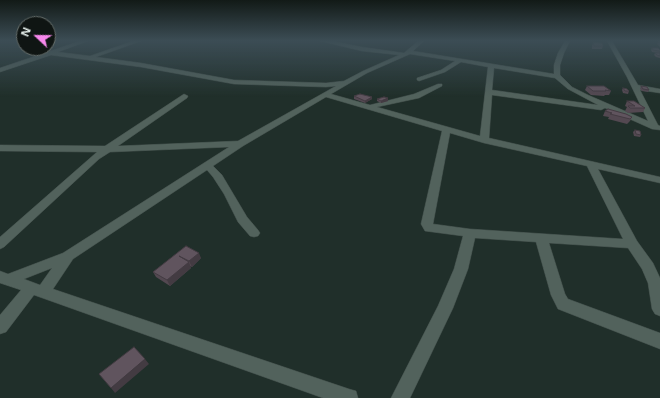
<!DOCTYPE html>
<html>
<head>
<meta charset="utf-8">
<style>
	body { margin:0 }
	#map { position:relative; width:660px; height:398px; overflow:hidden; background:#202f2a; font-family:"Open Sans",sans-serif }
	canvas { display:block }
	.north { position:absolute; left:16px; top:16px; width:40px; height:40px; box-sizing:border-box; background:#0f1513; border:1px solid #656d6a; border-radius:50%; rotate:292deg; font-size:11px; font-weight:700; line-height:16px; text-align:center; color:#e7f1ed }
	.north::after { content:''; display:block; margin:auto; width:14px; height:18px; background:#f788ec; clip-path:polygon(50% 0,100% 100%,50% 72%,0 100%) }
</style>
</head>
<body>
<div id="map">
<canvas width="660" height="398"></canvas>
<div class="north">N</div>
</div>
<script>
const g = document.querySelector('canvas').getContext('2d');
g.lineJoin = 'round';
const toPath = rows => new Path2D(rows.map(r => 'M' + r).join(''));
function trace(path, color, width, dash) { g.strokeStyle = color; g.lineWidth = width; g.lineCap = dash ? 'butt' : 'round'; g.setLineDash(dash || []); g.stroke(path); }
function paint(path, color) { g.fillStyle = color; g.fill(path, 'evenodd'); }
const minor = toPath([
	[80,41,88,41,58,52,90,56,133,41,141,41,96,57,141,63,234,80,326,83,344,81,363,71,399,55,362,51,320,41,332,41,362,47,404,53,418,41,424,41,413,51,554,74,554,65,558,53,565,41,570,41,564,53,560,65,560,75,572,87,588,95,648,121,627,77,607,41,612,41,638,85,660,89,660,93,640,90,658,125,660,126,660,130,652,129,605,108,601,110,492,95,489,138,660,177,660,183,598,169,637,241,653,263,660,278,660,316,655,314,652,309,648,283,642,269,628,248,549,243,565,294,568,299,660,333,660,349,558,309,551,295,536,242,475,238,468,269,453,308,410,398,391,398,438,306,454,269,463,236,425,231,421,224,442,131,326,97,243,146,213,166,222,175,247,217,258,230,260,233,258,236,254,237,250,236,238,222,224,194,213,177,207,170,73,259,53,289,349,389,356,391,358,398,323,398,34,295,6,332,0,334,0,315,21,290,0,283,0,271,8,274,63,253,229,147,110,152,99,159,4,247,0,249,0,237,97,152,0,151,0,145,105,146,184,94,188,96,187,98,118,146,238,141,336,86,326,87,234,84,141,67,51,55,0,72,0,68,80,41],
	[410,54,455,61,441,70,417,78,417,80,419,81,445,72,461,62,488,67,480,136,377,107,419,98,442,86,442,84,438,84,414,94,370,105,331,94,367,73,410,54],
	[494,68,555,78,568,89,598,105,492,90,494,68],
	[450,133,484,143,587,166,623,239,470,229,433,224,450,133],
	[52,268,40,285,24,279,52,268]
]);
trace(minor, '#3e4b47', 1);
paint(minor, '#52625c');
paint(toPath([
	[658,41,660,41,660,47,657,44],
	[593,42,603,46,602,49,592,49,592,45],
	[652,48,660,50,660,58,656,57,654,55,655,53,658,53,652,52,651,50],
	[587,86,611,91,609,95,605,95,604,96,591,95,585,90],
	[641,86,649,90,648,92,642,91,640,89],
	[623,88,629,91,628,94,623,93,622,90],
	[354,96,372,99,365,103,354,99],
	[377,99,388,101,381,103,377,101],
	[627,101,645,108,643,112,628,113,625,111,627,107,625,106],
	[605,111,632,117,630,121,627,124,608,119,609,117,603,116],
	[635,130,641,135,640,137,634,136,633,132],
	[186,246,201,258,192,267,190,266,191,268,170,286,156,277,153,272]
]), '#534851');
paint(toPath([
	[372,97,372,99,365,103,365,101],
	[388,98,388,101,381,103,381,101],
	[199,253,201,258,192,267,189,261],
	[189,262,191,268,170,286,167,280],
	[145,359,149,364,115,393,111,388]
]), '#433b42');
const building = toPath([
	[593,42,602,43,603,46,594,46,593,42],
	[652,48,658,48,660,50,660,56,657,55,655,53,660,53,659,51,653,50,652,48],
	[587,86,604,86,611,91,605,90,606,91,593,91,587,86],
	[641,86,647,87,649,90,643,89,641,86],
	[623,88,627,89,629,91,625,91,623,88],
	[360,94,372,97,365,101,354,96,360,94],
	[384,97,388,98,381,101,377,99,384,97],
	[627,101,634,101,645,108,630,108,628,106,635,106,627,101],
	[608,109,626,114,632,117,630,119,610,114,612,113,605,111,608,109],
	[635,130,640,131,641,135,636,134,635,130],
	[186,246,199,253,189,261,179,256,189,262,167,280,153,272,186,246],
	[134,347,145,359,111,388,99,374,134,347]
]);
paint(building, '#60545e');
trace(building, '#433b42', 1);
const sky = g.createLinearGradient(0, 0, 0, 97);
sky.addColorStop(0, '#121a17');
sky.addColorStop(0.42, '#3c4d55');
sky.addColorStop(1, '#3c4d5500');
g.fillStyle = sky;
g.fillRect(0, 0, 660, 97);
</script>
</body>
</html>
